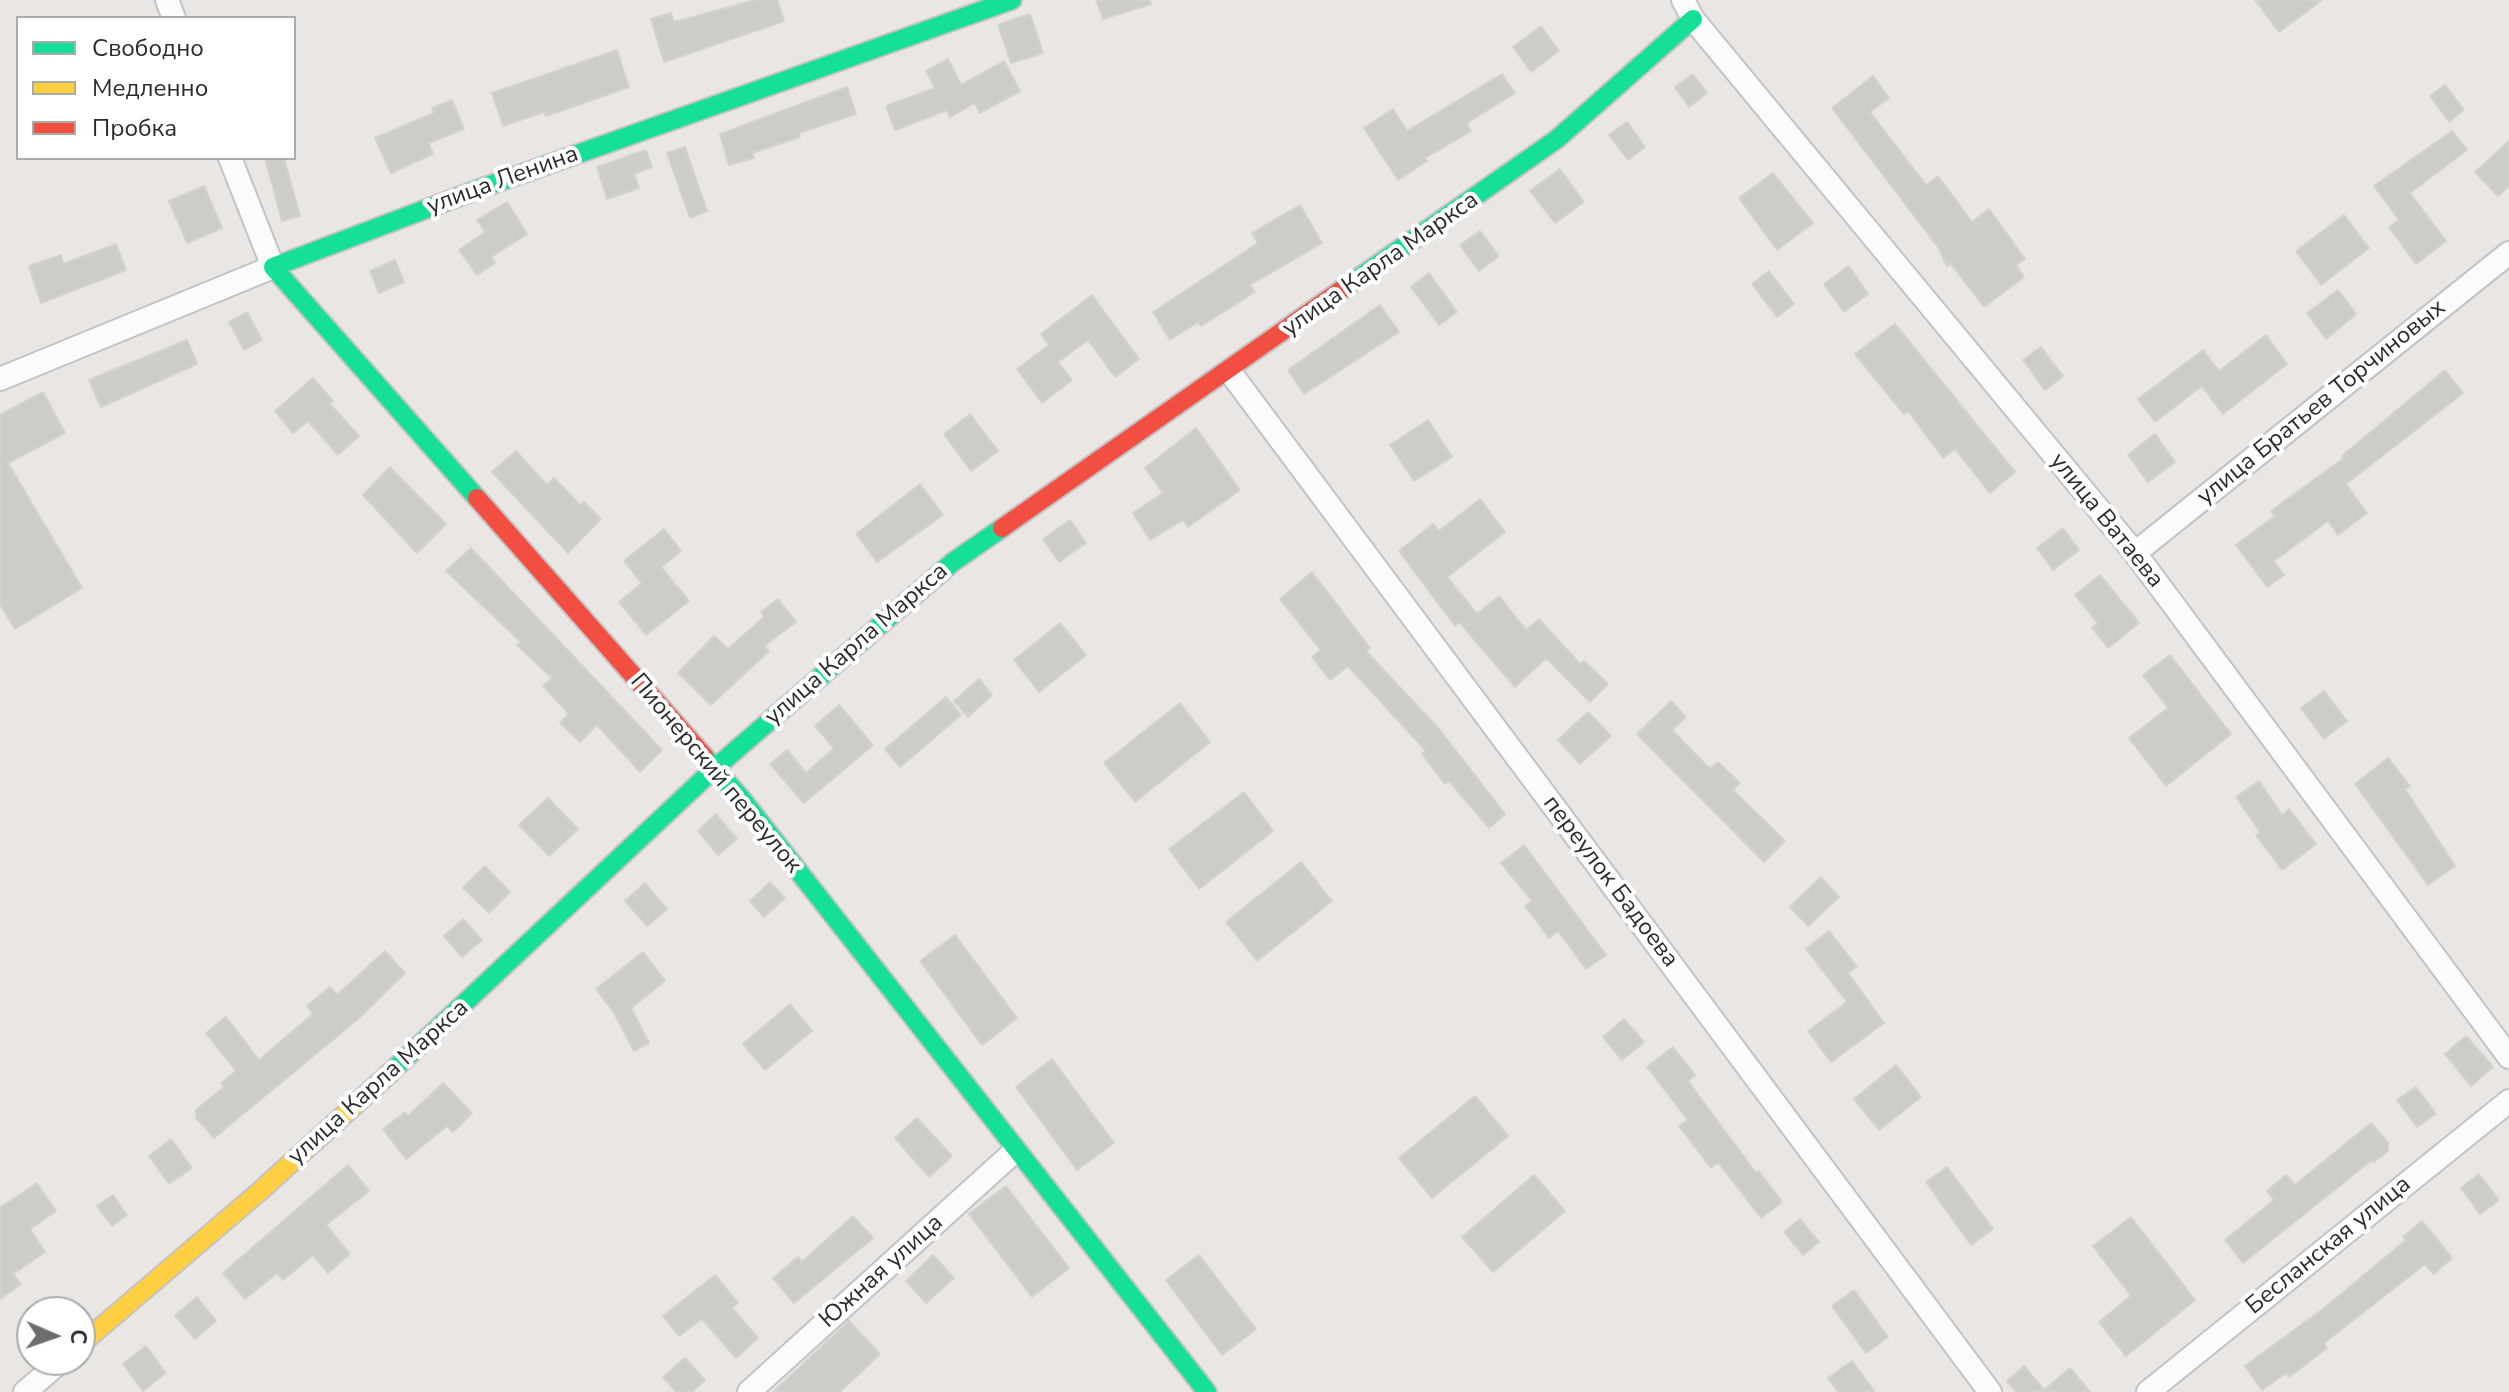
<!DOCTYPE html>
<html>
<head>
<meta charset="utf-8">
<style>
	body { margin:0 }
	#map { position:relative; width:2509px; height:1392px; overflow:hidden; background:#e9e6e3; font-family:"Nunito Sans",sans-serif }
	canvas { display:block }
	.legend { position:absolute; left:16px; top:16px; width:280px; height:144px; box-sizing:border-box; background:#fff; border:2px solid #ababab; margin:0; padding:10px 14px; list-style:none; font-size:24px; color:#2c2c2c }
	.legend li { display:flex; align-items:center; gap:16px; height:40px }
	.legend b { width:40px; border:2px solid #ababab }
	.north { position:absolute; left:16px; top:1296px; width:80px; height:80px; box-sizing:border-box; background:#fff; border:2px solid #ababab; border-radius:50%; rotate:92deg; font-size:22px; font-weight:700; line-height:32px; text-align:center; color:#2c2c2c }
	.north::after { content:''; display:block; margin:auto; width:28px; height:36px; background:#6e6d6c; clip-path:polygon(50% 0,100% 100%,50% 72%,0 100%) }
</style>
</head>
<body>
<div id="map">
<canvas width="2509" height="1392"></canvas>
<ul class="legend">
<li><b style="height:10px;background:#16e098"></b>Свободно</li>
<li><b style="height:10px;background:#ffcf43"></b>Медленно</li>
<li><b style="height:10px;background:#f24e42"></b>Пробка</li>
</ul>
<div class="north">С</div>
</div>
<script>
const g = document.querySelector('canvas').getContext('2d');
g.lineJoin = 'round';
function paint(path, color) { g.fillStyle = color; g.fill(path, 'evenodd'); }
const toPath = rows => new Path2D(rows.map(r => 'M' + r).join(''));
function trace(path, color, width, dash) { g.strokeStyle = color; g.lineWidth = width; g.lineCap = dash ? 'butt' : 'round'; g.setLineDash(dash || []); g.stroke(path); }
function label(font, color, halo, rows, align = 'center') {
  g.font = font + ' "Nunito Sans",sans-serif'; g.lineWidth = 8; g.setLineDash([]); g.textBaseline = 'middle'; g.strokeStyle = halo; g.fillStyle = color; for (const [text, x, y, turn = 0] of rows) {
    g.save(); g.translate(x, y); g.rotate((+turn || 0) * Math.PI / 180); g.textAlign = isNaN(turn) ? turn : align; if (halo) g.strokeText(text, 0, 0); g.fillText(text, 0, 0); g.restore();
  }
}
const building = toPath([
	[755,0,777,0,784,21,664,62,651,19,671,13,674,22,755,0],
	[1096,0,1150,0,1151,4,1103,19,1096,0],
	[2255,0,2322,0,2279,32,2255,0],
	[1030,14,1043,53,1011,63,998,25,1030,14],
	[1541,26,1559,51,1531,72,1513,47,1541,26],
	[617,50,629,87,546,116,544,112,503,126,492,93,617,50],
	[948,59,961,85,1004,61,1020,91,980,113,975,103,950,117,947,110,895,130,886,106,935,88,926,71,948,59],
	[1502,74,1515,93,1467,123,1471,131,1425,158,1427,161,1398,180,1364,128,1393,109,1407,131,1502,74],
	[1693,74,1707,93,1689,107,1675,87,1693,74],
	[1873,76,1889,98,1870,112,1926,185,1938,176,1972,222,1989,209,2025,259,2016,265,2024,277,1984,307,1951,264,1947,266,1938,247,1832,108,1873,76],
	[2445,85,2464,110,2449,122,2430,96,2445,85],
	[847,87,856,114,799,133,800,137,752,153,754,158,729,165,720,134,847,87],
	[452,100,464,129,429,143,433,154,391,173,375,138,434,113,432,108,452,100],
	[1627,122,1645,147,1628,160,1609,135,1627,122],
	[2452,131,2467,150,2410,193,2446,241,2416,264,2389,227,2399,220,2374,186,2452,131],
	[2509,141,2509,186,2498,196,2475,172,2509,141],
	[685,147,707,211,690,218,667,153,685,147],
	[646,150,652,167,634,174,639,188,607,199,597,167,646,150],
	[265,158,284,158,300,216,282,221,265,158],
	[1560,169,1584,202,1555,223,1530,191,1560,169],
	[1773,173,1813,223,1777,250,1739,198,1773,173],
	[204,186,222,228,187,243,169,201,204,186],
	[507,202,527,234,491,257,495,263,477,275,459,250,485,232,477,220,507,202],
	[1300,205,1322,243,1250,285,1255,292,1201,326,1198,322,1170,340,1153,312,1258,243,1252,233,1300,205],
	[2344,215,2369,248,2321,285,2296,251,2344,215],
	[1480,231,1499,256,1479,271,1460,245,1480,231],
	[116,244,126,270,41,303,29,266,61,255,63,264,116,244],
	[395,260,404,282,379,293,370,271,395,260],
	[1849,266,1868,294,1844,312,1824,284,1849,266],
	[1769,271,1794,304,1777,317,1752,284,1769,271],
	[1429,273,1457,312,1439,325,1411,287,1429,273],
	[2338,290,2356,314,2326,339,2307,313,2338,290],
	[1092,295,1139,359,1115,377,1088,340,1058,362,1072,380,1042,403,1017,369,1049,345,1041,334,1092,295],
	[1380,305,1399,332,1304,394,1288,370,1380,305],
	[247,312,262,340,244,350,229,322,247,312],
	[1895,324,2015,472,1990,493,1955,449,1943,458,1908,411,1904,414,1855,354,1895,324],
	[2266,335,2287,364,2223,414,2202,386,2155,422,2138,399,2203,350,2219,371,2266,335],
	[187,340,197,364,101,407,89,380,187,340],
	[2041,347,2063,376,2045,390,2023,360,2041,347],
	[2445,370,2463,393,2346,484,2367,513,2338,535,2328,521,2274,561,2284,575,2267,587,2236,545,2275,516,2271,511,2344,458,2342,456,2445,370],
	[313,378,333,401,329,403,359,436,338,455,308,421,293,433,275,411,313,378],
	[43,392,65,433,8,463,82,588,15,629,0,604,0,415,43,392],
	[970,414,998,451,971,471,944,434,970,414],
	[1428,420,1452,457,1414,481,1390,445,1428,420],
	[1196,428,1240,490,1188,527,1183,520,1150,540,1133,513,1163,493,1145,468,1196,428],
	[2155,434,2175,462,2148,482,2128,455,2155,434],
	[516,451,547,485,554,478,580,505,584,502,601,519,568,553,492,472,516,451],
	[390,467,446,524,417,553,363,495,390,467],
	[920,484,943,515,877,562,856,534,920,484],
	[1480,499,1505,532,1447,577,1477,614,1499,596,1526,630,1539,619,1580,664,1584,661,1608,684,1590,702,1546,658,1515,687,1459,622,1455,626,1399,551,1433,524,1439,531,1480,499],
	[1070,520,1086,543,1059,562,1043,539,1070,520],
	[2063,528,2079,550,2053,570,2037,548,2063,528],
	[664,529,681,551,661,567,689,601,646,635,619,602,642,583,624,561,664,529],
	[471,548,662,750,640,772,597,725,580,742,560,723,569,714,543,686,552,678,517,645,521,642,446,571,471,548],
	[1312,572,1370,648,1366,651,1439,729,1505,814,1489,828,1449,781,1445,784,1422,754,1426,751,1348,666,1330,680,1312,657,1321,650,1280,599,1312,572],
	[2100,575,2139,623,2108,648,2092,628,2098,623,2075,595,2100,575],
	[778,599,796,622,764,646,769,651,711,705,678,673,714,636,728,649,764,617,761,612,778,599],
	[1060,623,1086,655,1039,692,1014,660,1060,623],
	[2170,655,2231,734,2166,786,2129,738,2168,708,2143,675,2170,655],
	[979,679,992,695,968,717,954,701,979,679],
	[2324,691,2347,721,2324,739,2301,708,2324,691],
	[946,697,961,715,900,767,885,749,946,697],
	[1671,701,1686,717,1672,730,1710,769,1718,762,1740,783,1733,790,1785,841,1764,862,1637,734,1671,701],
	[1180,703,1210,742,1135,802,1104,763,1180,703],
	[839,705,873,745,804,803,770,764,787,750,806,773,834,748,815,726,839,705],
	[1588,712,1611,736,1580,764,1558,740,1588,712],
	[2388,758,2410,786,2405,789,2455,866,2428,885,2355,784,2388,758],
	[2259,781,2282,815,2289,809,2316,844,2282,870,2256,835,2260,832,2236,797,2259,781],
	[1244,792,1273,831,1199,889,1169,849,1244,792],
	[548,798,578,829,549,856,519,825,548,798],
	[716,814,737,839,718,855,698,831,716,814],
	[1524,845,1606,955,1586,969,1558,931,1549,938,1525,906,1532,901,1501,863,1524,845],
	[1301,862,1332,901,1257,961,1226,922,1301,862],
	[485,866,510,892,489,913,463,888,485,866],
	[1821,877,1839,897,1808,926,1790,907,1821,877],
	[770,882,785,898,764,917,750,901,770,882],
	[645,883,667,909,647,926,625,901,645,883],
	[463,919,482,940,462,957,444,936,463,919],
	[1829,931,1857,967,1848,973,1884,1023,1831,1062,1808,1031,1847,1002,1806,949,1829,931],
	[955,935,1017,1018,982,1045,920,961,955,935],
	[385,951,405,973,358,1019,214,1138,196,1118,196,1110,224,1087,221,1083,236,1071,206,1033,226,1017,259,1060,313,1014,307,1006,330,987,337,995,385,951],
	[643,952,665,981,631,1008,649,1043,634,1051,613,1011,596,989,643,952],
	[790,1004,812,1031,765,1070,743,1044,790,1004],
	[1624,1019,1644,1042,1622,1060,1603,1037,1624,1019],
	[2466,1036,2493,1067,2471,1086,2445,1054,2466,1036],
	[1673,1047,1695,1075,1688,1081,1756,1173,1759,1171,1782,1202,1761,1218,1718,1162,1711,1168,1679,1126,1688,1120,1647,1067,1673,1047],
	[1052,1059,1114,1143,1077,1170,1016,1087,1052,1059],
	[1896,1065,1921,1097,1879,1130,1854,1099,1896,1065],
	[443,1083,472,1113,453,1132,447,1126,406,1159,383,1129,405,1112,408,1116,443,1083],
	[2416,1087,2436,1114,2417,1127,2397,1100,2416,1087],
	[1475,1096,1508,1136,1432,1198,1399,1158,1475,1096],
	[917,1118,952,1156,929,1177,895,1138,917,1118],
	[2371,1123,2388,1143,2388,1151,2374,1162,2372,1160,2243,1263,2225,1240,2274,1200,2267,1191,2286,1175,2295,1185,2371,1123],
	[171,1139,192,1168,169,1184,149,1156,171,1139],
	[348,1165,369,1191,326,1225,350,1254,328,1273,313,1255,283,1280,277,1273,245,1299,223,1273,348,1165],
	[1947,1167,1993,1229,1971,1245,1926,1182,1947,1167],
	[2479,1174,2499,1200,2480,1214,2461,1188,2479,1174],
	[1534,1175,1565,1211,1493,1272,1462,1237,1534,1175],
	[37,1183,56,1211,30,1229,45,1252,13,1274,21,1284,0,1299,0,1208,37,1183],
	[1006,1186,1069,1268,1032,1297,969,1214,1006,1186],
	[113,1195,127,1215,112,1226,97,1206,113,1195],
	[853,1216,873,1238,794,1303,773,1278,798,1257,802,1262,853,1216],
	[2131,1217,2195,1300,2126,1356,2099,1322,2131,1296,2093,1246,2131,1217],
	[1800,1219,1819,1242,1803,1255,1784,1232,1800,1219],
	[2422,1221,2452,1258,2434,1274,2425,1264,2324,1343,2327,1348,2289,1377,2286,1373,2262,1390,2245,1366,2323,1309,2406,1240,2403,1237,2422,1221],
	[933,1255,954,1278,926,1303,906,1281,933,1255],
	[1199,1255,1256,1329,1222,1355,1166,1280,1199,1255],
	[715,1275,738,1303,732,1308,758,1338,736,1358,702,1319,679,1336,663,1316,715,1275],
	[1854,1290,1888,1337,1866,1353,1832,1306,1854,1290],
	[197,1297,216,1321,195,1339,175,1315,197,1297],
	[849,1321,880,1354,840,1392,773,1392,849,1321],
	[146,1346,166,1373,143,1391,123,1364,146,1346],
	[685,1358,705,1380,692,1392,676,1392,663,1377,685,1358],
	[1852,1361,1875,1392,1838,1392,1828,1378,1852,1361],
	[2024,1366,2044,1390,2070,1368,2090,1392,2016,1392,2007,1381,2024,1366]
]);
paint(building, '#ceccc9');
trace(building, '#d4d2cf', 2);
const street = toPath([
	[167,0,174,18],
	[1683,0,1693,19,2135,553,2509,1057],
	[1230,372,1990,1392],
	[0,379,273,267,230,158],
	[2135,553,2509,253],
	[25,1392,62,1360],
	[749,1392,1015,1151],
	[2148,1392,2509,1101]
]);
const fast = toPath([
	[1344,288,1557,139,1693,19],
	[477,498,273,267,479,189,1012,0],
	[704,756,741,798,1207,1392],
	[391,1072,714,769,953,562,1002,528]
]);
const slow = toPath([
	[80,1345,259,1192,391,1072]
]);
const jam = toPath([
	[477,498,704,756],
	[1002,528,1344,288]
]);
trace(street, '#c4c3c3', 26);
trace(fast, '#c4c3c3', 22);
trace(slow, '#c4c3c3', 22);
trace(jam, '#c4c3c3', 22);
trace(street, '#fcfbfb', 22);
trace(fast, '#16e098', 18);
trace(slow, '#ffcf43', 18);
trace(jam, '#f24e42', 18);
label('24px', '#2c2c2c', '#fff', [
	["улица Ленина",503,181,-20],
	["улица Карла Маркса",1381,265,-35],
	["улица Братьев Торчиновых",2322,403,-39],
	["улица Ватаева",2106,521,51],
	["улица Карла Маркса",857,645,-41],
	["Пионерский переулок",715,774,50],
	["переулок Бадоева",1610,882,53],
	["улица Карла Маркса",379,1083,-42],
	["Бесланская улица",2329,1246,-39],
	["Южная улица",882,1272,-42]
]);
</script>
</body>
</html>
